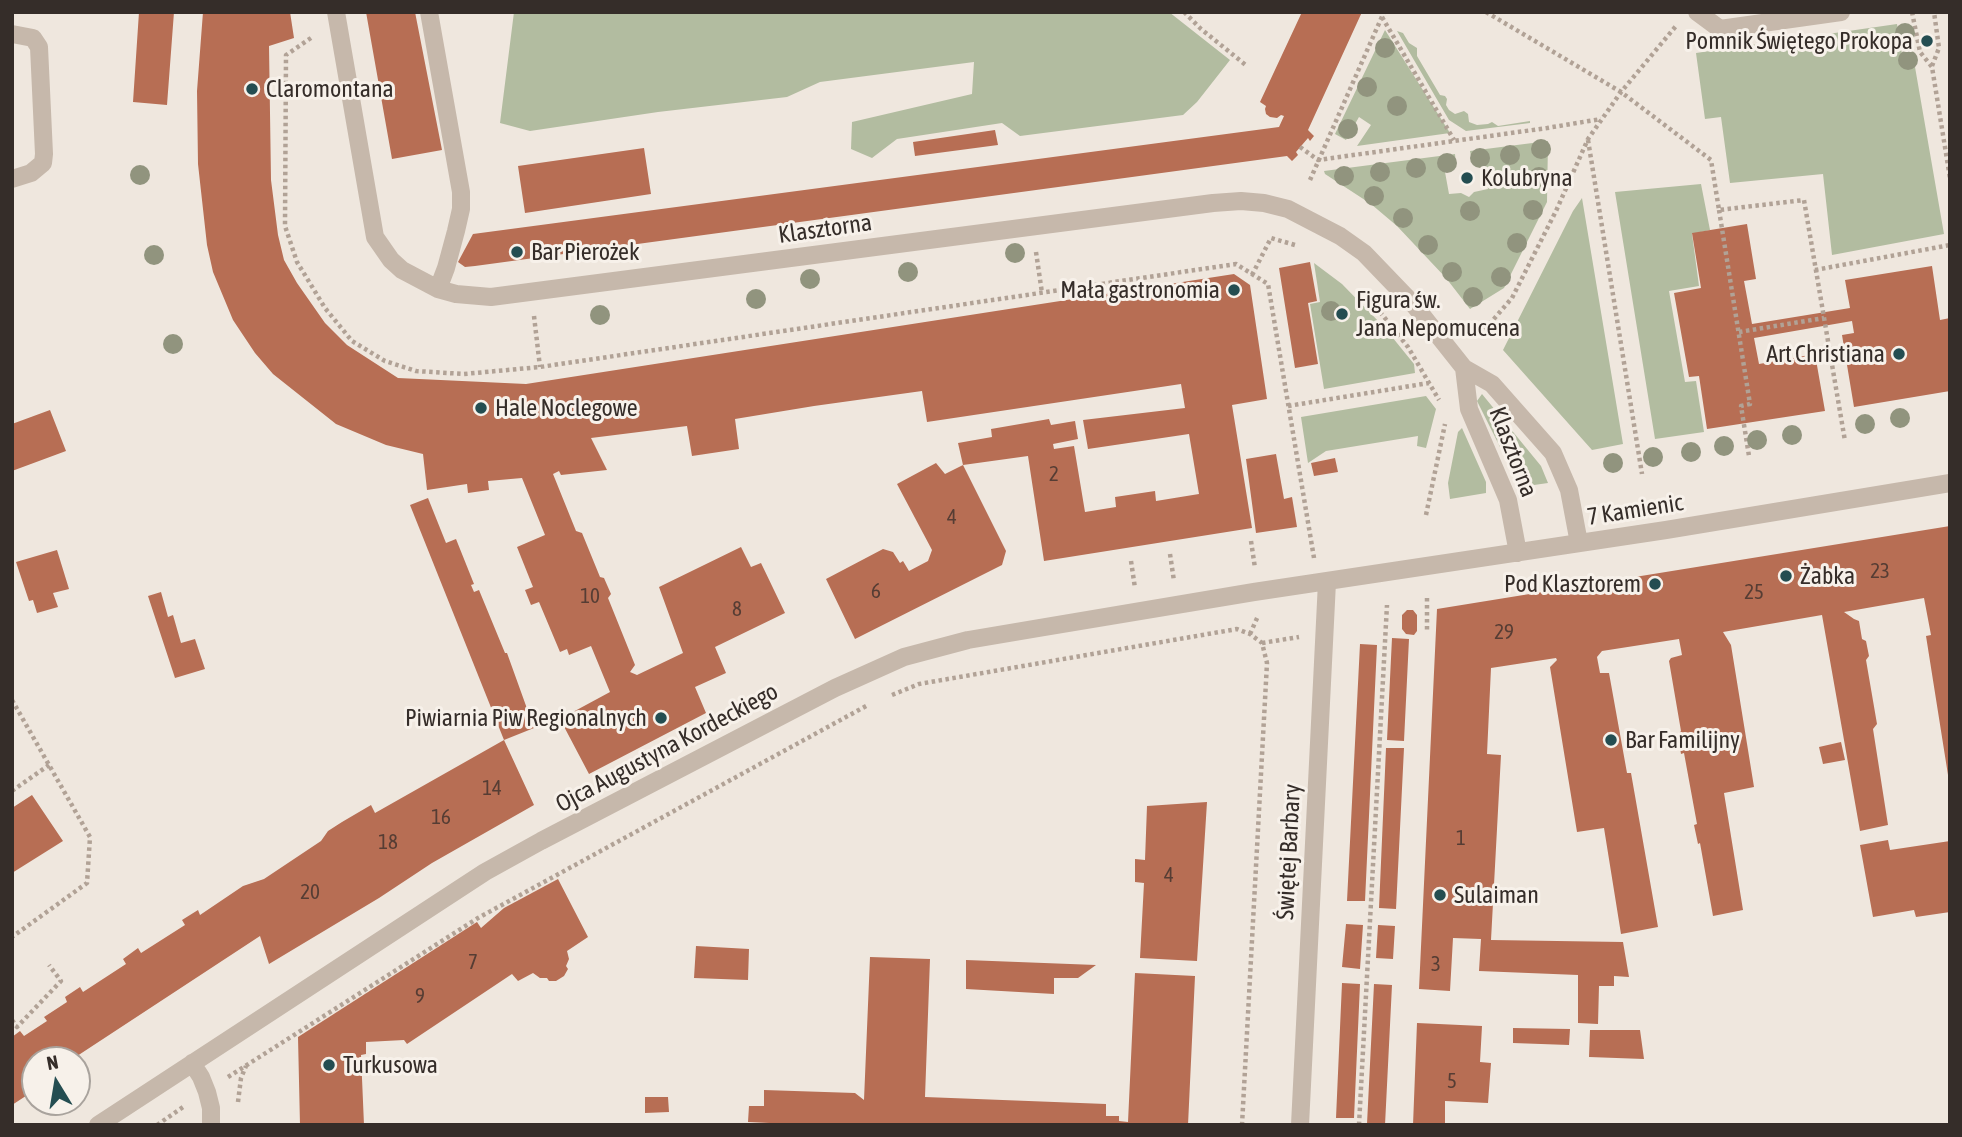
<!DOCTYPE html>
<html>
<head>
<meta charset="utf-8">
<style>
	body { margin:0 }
	#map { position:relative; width:1962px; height:1137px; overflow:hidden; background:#efe7de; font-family:"Asap Condensed",sans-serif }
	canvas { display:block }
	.frame { position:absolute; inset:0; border:14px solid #352d29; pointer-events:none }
	.north { position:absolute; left:21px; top:1046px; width:70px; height:70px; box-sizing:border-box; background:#f7f1ea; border:2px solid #a9a39d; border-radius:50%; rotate:349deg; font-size:19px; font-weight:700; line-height:28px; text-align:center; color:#352d29 }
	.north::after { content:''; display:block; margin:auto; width:24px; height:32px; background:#244d51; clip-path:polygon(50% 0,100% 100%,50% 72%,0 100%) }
</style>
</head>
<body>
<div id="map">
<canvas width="1962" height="1137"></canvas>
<div class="frame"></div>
<div class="north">N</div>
</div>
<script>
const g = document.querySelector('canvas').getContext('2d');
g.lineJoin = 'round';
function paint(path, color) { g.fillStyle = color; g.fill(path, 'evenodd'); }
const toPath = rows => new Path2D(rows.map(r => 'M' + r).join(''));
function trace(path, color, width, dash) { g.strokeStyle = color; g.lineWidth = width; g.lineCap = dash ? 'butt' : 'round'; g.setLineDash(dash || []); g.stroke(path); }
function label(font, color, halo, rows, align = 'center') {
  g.font = font + ' "Asap Condensed",sans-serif'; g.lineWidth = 6; g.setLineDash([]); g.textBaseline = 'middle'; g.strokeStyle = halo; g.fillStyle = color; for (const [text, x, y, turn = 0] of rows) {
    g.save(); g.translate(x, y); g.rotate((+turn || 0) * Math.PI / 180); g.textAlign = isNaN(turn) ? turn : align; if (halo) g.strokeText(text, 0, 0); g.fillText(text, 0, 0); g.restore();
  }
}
paint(toPath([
	[514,12,1169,12,1230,60,1197,102,1183,115,1020,136,1002,123,897,139,872,158,851,149,852,122,972,94,974,62,820,82,787,97,658,112,530,131,500,123],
	[1897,24,1904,67,1915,67,1944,234,1832,255,1823,174,1730,183,1721,117,1705,119,1696,53],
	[1385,30,1450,133,1357,146,1371,125,1359,117,1346,140,1335,134],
	[1397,31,1403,33,1409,43,1417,48,1417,56,1440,95,1445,96,1447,99,1446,105,1449,110,1455,114,1464,111,1468,114,1469,122,1477,125,1488,124,1492,122,1498,126,1530,121,1530,123,1466,131,1449,120],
	[1548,141,1547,202,1504,288,1470,309,1446,278,1397,226,1371,204,1325,174,1324,171,1455,154,1456,165,1450,171,1445,172,1449,194,1461,193,1469,197,1474,192,1488,189,1484,167,1475,166,1472,162,1470,151],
	[1701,184,1710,230,1692,234,1699,286,1669,291,1685,382,1696,381,1704,432,1655,439,1615,192],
	[1582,198,1623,444,1592,450,1503,350,1573,211],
	[1314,263,1342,284,1384,327,1414,364,1415,373,1324,389,1310,304,1320,302],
	[1482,394,1541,466,1548,483,1520,487,1477,401],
	[1426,396,1436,409,1426,448,1417,446,1418,436,1326,451,1308,463,1301,417],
	[1462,428,1486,482,1486,493,1450,499,1448,483,1458,432]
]), '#b2bca0');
paint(toPath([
	[139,12,174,12,167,105,133,102],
	[203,12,290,12,294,38,269,46,271,180,278,235,284,260,297,283,325,323,347,345,398,378,526,384,1234,274,1250,285,1267,399,1232,405,1252,528,1044,561,1028,456,963,465,958,443,992,437,991,429,1049,419,1051,425,1075,421,1078,439,1053,444,1054,449,1074,446,1085,512,1116,507,1115,497,1155,491,1156,501,1199,494,1189,434,1088,449,1083,420,1185,408,1181,384,927,422,922,391,814,406,735,419,739,449,692,456,687,426,591,438,607,470,561,475,559,471,553,474,576,531,582,533,600,577,604,578,611,594,608,598,635,665,630,672,637,675,683,653,659,587,741,547,751,567,761,563,785,613,715,647,726,673,695,687,706,713,589,774,560,719,610,692,591,646,569,655,567,649,560,652,539,602,531,605,525,590,533,587,517,547,545,535,522,478,488,481,489,490,468,493,467,484,427,490,423,454,386,445,336,424,273,374,255,353,233,320,213,272,207,245,198,164,197,91],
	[366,12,415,12,442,150,392,159],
	[1302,12,1362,12,1308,130,1314,136,1310,141,1308,138,1296,152,1298,155,1292,161,1287,156,475,266,465,267,458,262,473,234,1279,127,1284,116,1281,115,1277,118,1270,117,1266,114,1265,109,1266,106,1260,102],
	[995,130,998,145,915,156,913,142],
	[644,148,651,194,525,213,518,166],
	[1747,224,1756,279,1744,281,1752,324,1850,308,1845,280,1932,266,1940,320,1950,318,1950,391,1854,407,1842,335,1854,333,1852,321,1754,338,1759,364,1815,354,1825,411,1707,429,1699,376,1689,377,1674,293,1701,288,1692,233],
	[1310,262,1317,301,1308,303,1318,364,1295,368,1279,268],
	[50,410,66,451,12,471,12,424],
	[1276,454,1284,499,1292,497,1297,527,1256,533,1246,459],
	[1335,458,1338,472,1314,476,1311,463],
	[936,463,945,474,963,465,1006,551,1002,565,855,639,826,579,883,549,893,552,900,563,903,561,909,571,928,561,932,550,897,484],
	[428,498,446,543,456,539,474,584,471,585,474,592,479,590,505,653,507,653,534,728,504,740,410,505],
	[1950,526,1950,775,1948,775,1926,636,1931,635,1924,598,1844,612,1854,619,1859,621,1862,639,1866,641,1869,656,1866,660,1877,724,1873,729,1888,825,1860,831,1822,615,1723,632,1731,645,1754,787,1724,793,1743,910,1713,916,1700,843,1698,844,1694,825,1697,824,1684,753,1681,754,1678,735,1681,731,1669,661,1671,658,1682,655,1679,639,1602,651,1597,657,1600,673,1609,673,1627,773,1631,773,1658,927,1621,934,1604,828,1577,832,1550,667,1557,660,1556,658,1491,668,1487,754,1501,755,1491,940,1623,942,1629,977,1614,976,1614,986,1599,986,1598,1024,1578,1023,1578,975,1479,971,1481,939,1453,938,1450,991,1419,989,1437,609],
	[57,550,69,589,53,593,58,607,37,613,33,600,29,601,16,562],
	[161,592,168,617,173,615,181,643,195,639,205,669,175,678,148,596],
	[1407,610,1413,610,1417,615,1417,631,1414,635,1406,634,1402,629,1402,615],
	[1392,638,1409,639,1404,741,1387,740],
	[1360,644,1377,645,1365,901,1347,901],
	[504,740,534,805,432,863,379,898,269,964,260,936,71,1060,35,1060,35,1090,12,1105,12,1037,20,1031,24,1036,47,1021,44,1017,67,1002,65,997,80,987,83,992,126,964,123,959,138,948,141,953,185,925,182,920,198,910,200,915,243,886,264,879,321,841,328,831,342,822,371,805,375,813],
	[1841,742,1845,760,1823,764,1819,747],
	[1386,748,1404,748,1396,909,1379,908],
	[32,795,63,841,12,873,12,808],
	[1207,802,1197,961,1140,958,1144,883,1135,882,1135,859,1145,860,1147,806],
	[1888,840,1890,850,1950,841,1950,912,1916,917,1914,910,1873,917,1860,845],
	[558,879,588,937,567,951,569,959,566,966,568,969,564,976,556,981,549,981,547,978,540,978,533,973,518,981,512,974,407,1044,404,1040,366,1042,366,1054,361,1055,364,1125,300,1125,298,1037,477,922,481,928,504,908],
	[1346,924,1363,925,1360,969,1342,967],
	[1378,925,1395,926,1393,959,1376,958],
	[696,946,749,949,748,980,694,978],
	[870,957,930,959,925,1097,1106,1104,1106,1116,1119,1116,1119,1121,1128,1122,1135,973,1195,976,1188,1125,812,1125,748,1122,749,1106,764,1106,764,1090,855,1093,864,1100],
	[966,960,1096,965,1078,978,1054,978,1054,994,966,989],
	[1342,983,1360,984,1354,1118,1336,1118],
	[1374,984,1392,985,1385,1125,1367,1124],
	[1417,1023,1482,1026,1480,1062,1491,1063,1488,1103,1445,1101,1445,1125,1413,1125],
	[1513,1028,1570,1029,1569,1045,1513,1043],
	[1590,1030,1640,1030,1644,1059,1589,1057],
	[645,1097,668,1097,669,1112,645,1113]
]), '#b76e54');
trace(toPath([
	[1184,12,1201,29,1247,66],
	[1486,12,1621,92,1711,160,1719,210,1804,200,1845,441],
	[1912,12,1920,52,1932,67,1950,178],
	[1382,17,1454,140],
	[311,38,286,55,285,226,297,262,325,308,352,341,385,361,416,371,464,374,540,367,1236,264,1268,284,1314,558],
	[1932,66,1939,48,1934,12],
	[1588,140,1642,474],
	[1300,147,1318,160,1547,128,1601,119],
	[1310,180,1384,12],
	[1719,210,1750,404,1741,406,1749,456],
	[1036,252,1042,293],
	[1815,270,1950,245],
	[1252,275,1271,238,1295,245],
	[1380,312,1408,347,1439,400],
	[534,316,540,367],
	[1739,332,1824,318],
	[1480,335,1512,298,1556,211,1588,139,1621,92,1676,26],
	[1288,406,1429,383],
	[1426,515,1445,424],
	[1251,541,1255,568],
	[1170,554,1174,581],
	[1131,561,1135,588],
	[1427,598,1427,632],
	[1250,634,1258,616],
	[1262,643,1299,637],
	[892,695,919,684,1237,629,1250,634,1262,643,1267,663,1242,1125],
	[12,700,90,837,87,883,12,937],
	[12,791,49,765],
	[12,1020,17,1027,61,981,49,965],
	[228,1077,478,918,868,705],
	[238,1102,241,1078,246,1066],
	[157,1125,183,1107],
	[1359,1125,1387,605]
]), '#b1a296', 4.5, [3.5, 3.5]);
trace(toPath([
	[336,12,375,237,391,260,402,270,438,289,456,294,491,297,1213,203,1241,201,1264,203,1288,209,1340,236,1364,253,1414,305,1464,368,1492,384,1553,453,1569,490,1579,543],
	[429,12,461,192,461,209,456,231,446,268,438,289],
	[1697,12,1720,29,1841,12],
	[12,34,33,38,39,47,44,154,43,163,31,173,12,179],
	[1464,368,1469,409,1508,500,1518,553],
	[192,1063,201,1077,207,1092,211,1108,211,1125],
	[98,1125,485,872,541,841,835,688,904,657,968,640,1039,628,1254,592,1666,530,1950,483],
	[1300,1125,1327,582]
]), '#c6b8ab', 18);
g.fillStyle = '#91947e';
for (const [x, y] of [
	[1905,33],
	[1385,48],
	[1908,60],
	[1367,87],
	[1397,106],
	[1348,129],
	[1541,149],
	[1510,155],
	[1480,158],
	[1447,163],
	[1416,168],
	[1380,172],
	[140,175],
	[1344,176],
	[1539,177],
	[1374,196],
	[1533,210],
	[1470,211],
	[1403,218],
	[1517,243],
	[1428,245],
	[1015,253],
	[154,255],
	[908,272],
	[1452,272],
	[1501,277],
	[810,279],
	[1473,297],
	[756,299],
	[1331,311],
	[600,315],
	[173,344],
	[1900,418],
	[1865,424],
	[1792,435],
	[1757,440],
	[1724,446],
	[1691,452],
	[1653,457],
	[1613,463]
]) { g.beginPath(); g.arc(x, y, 10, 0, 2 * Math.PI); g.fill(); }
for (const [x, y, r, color] of [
	[1927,41,7,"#244d51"],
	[252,89,7,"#244d51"],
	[1467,178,7,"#244d51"],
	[517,252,7,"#244d51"],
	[1234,290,7,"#244d51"],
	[1342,314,7,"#244d51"],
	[1899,354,7,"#244d51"],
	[481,408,7,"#244d51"],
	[1786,576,7,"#244d51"],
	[1655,584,7,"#244d51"],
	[661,718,7,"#244d51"],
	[1611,740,7,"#244d51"],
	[1440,895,7,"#244d51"],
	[329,1065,7,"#244d51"]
]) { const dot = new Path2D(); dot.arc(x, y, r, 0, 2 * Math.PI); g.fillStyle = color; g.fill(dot); trace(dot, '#f7f1ea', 2.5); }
label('21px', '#563d34', null, [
	["2",1054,474],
	["4",952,517],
	["23",1880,571],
	["6",876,591],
	["25",1754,592],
	["10",590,596],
	["8",737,609],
	["29",1504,632],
	["14",492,788],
	["16",441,817],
	["1",1461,838],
	["18",388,842],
	["4",1169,875],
	["20",310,892],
	["7",473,962],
	["3",1436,964],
	["9",420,996],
	["5",1452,1081]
]);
label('24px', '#352d29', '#f7f1ea', [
	["Pomnik Świętego Prokopa",1913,41,"right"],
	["Claromontana",266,89],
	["Kolubryna",1481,178],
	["Bar Pierożek",531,252],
	["Mała gastronomia",1220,290,"right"],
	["Figura św.",1356,300],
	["Jana Nepomucena",1356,328],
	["Art Christiana",1885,354,"right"],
	["Hale Noclegowe",495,408],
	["Żabka",1800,576],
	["Pod Klasztorem",1641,584,"right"],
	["Piwiarnia Piw Regionalnych",647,718,"right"],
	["Bar Familijny",1625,740],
	["Sulaiman",1454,895],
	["Turkusowa",343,1065]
], 'left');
label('24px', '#352d29', '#f7f1ea', [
	["Klasztorna",825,229,-8],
	["Klasztorna",1513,452,69],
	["7 Kamienic",1635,510,-9],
	["Ojca Augustyna Kordeckiego",667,748,-28],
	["Świętej Barbary",1289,852,-87]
]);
</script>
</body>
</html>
